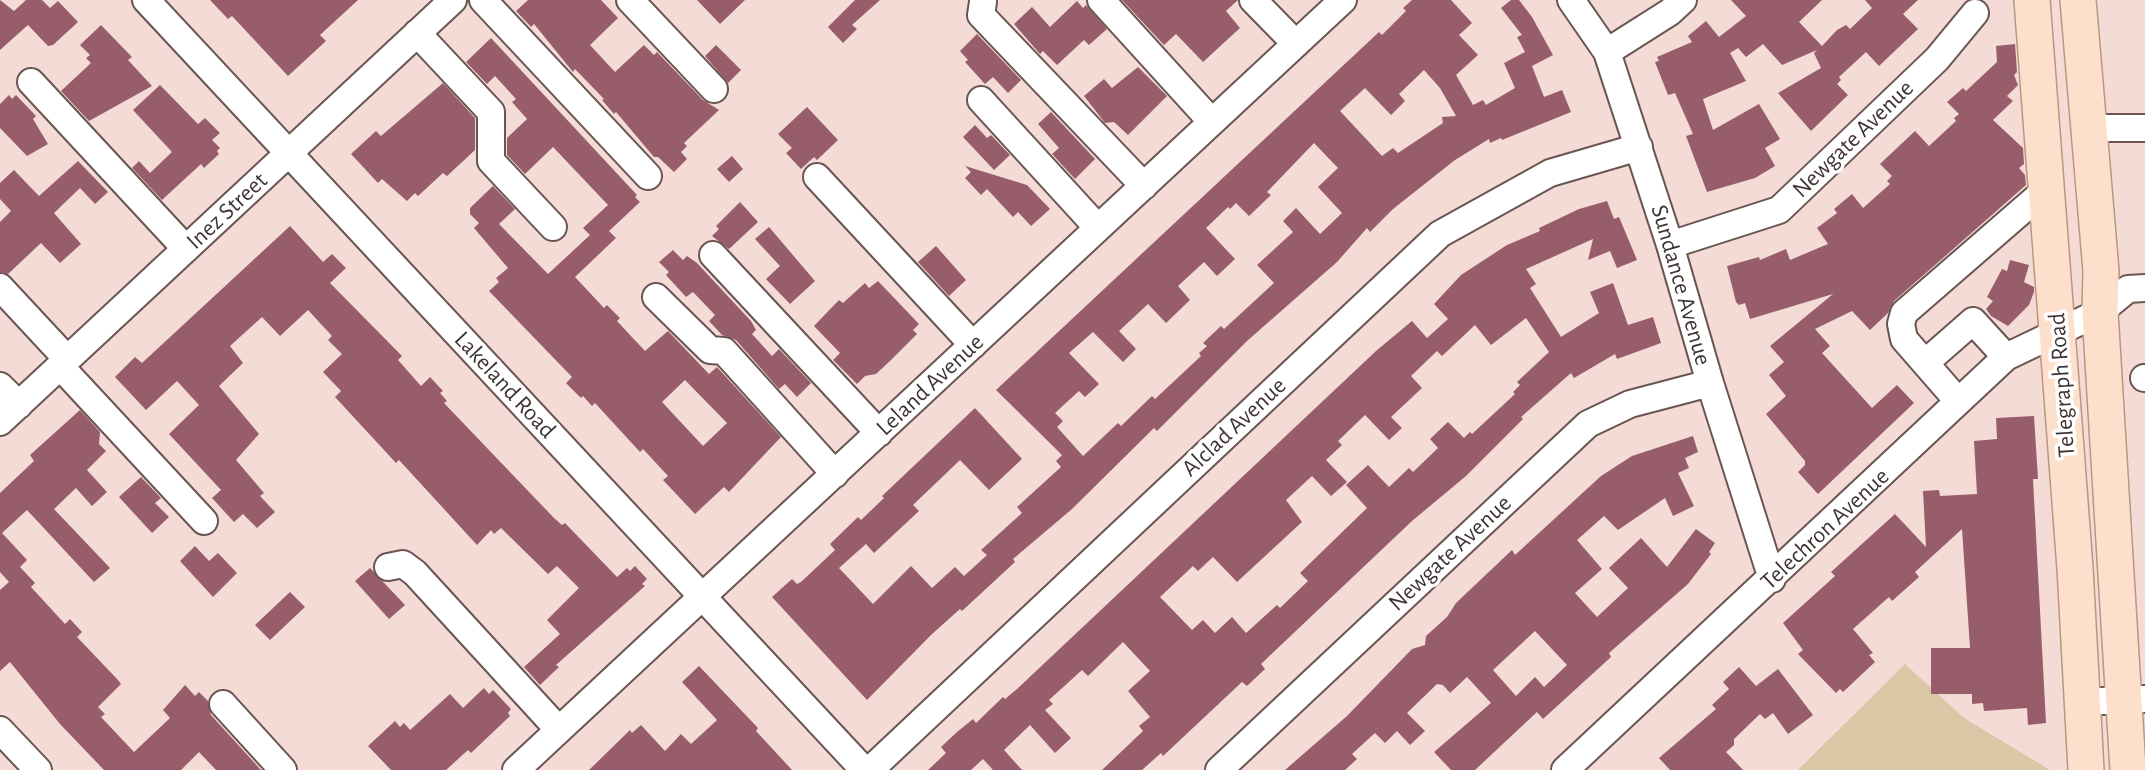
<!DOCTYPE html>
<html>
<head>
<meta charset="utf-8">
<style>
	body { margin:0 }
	canvas { display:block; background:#f4dbd6 }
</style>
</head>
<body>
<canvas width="2145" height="770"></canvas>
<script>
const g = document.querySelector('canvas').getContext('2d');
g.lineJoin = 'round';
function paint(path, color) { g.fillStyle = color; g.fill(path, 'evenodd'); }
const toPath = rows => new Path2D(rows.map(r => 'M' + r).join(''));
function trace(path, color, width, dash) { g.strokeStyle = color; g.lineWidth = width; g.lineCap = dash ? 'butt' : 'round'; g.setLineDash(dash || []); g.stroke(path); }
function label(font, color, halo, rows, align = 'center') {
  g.font = font + ' "Alegreya Sans",sans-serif'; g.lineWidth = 7; g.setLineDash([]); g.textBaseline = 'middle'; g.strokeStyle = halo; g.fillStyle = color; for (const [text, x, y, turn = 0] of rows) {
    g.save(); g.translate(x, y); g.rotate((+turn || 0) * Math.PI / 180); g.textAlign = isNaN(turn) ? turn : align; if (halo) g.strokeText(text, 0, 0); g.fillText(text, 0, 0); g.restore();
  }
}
paint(toPath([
	[1905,664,1964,718,2050,770,1798,770]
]), '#dac7a5');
paint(toPath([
	[0,0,14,11,26,0,42,0,50,8,58,1,78,22,53,45,48,46,28,25,0,50],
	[210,0,358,0,320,35,326,41,288,76,232,16,228,19],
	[528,0,601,0,618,18,590,45,615,72,644,45,654,55,657,52,703,100,719,110,684,143,687,146,681,152,687,159,674,172,658,157,654,157,616,112,614,114,602,100,604,99,575,69,573,72,534,24,531,27,516,11],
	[697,0,745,0,720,24],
	[855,0,880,0,852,25,857,29,843,43,828,27],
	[1122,0,1238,0,1226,11,1240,28,1203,62,1176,34,1164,45],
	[1412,0,1451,0,1472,23,1459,35,1478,55,1456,75,1473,105,1483,100,1486,105,1515,88,1504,63,1525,52,1517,37,1522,35,1501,8,1511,0,1519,0,1532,17,1553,55,1532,66,1544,97,1562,90,1571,112,1502,140,1501,138,1490,143,1489,139,1455,160,1393,209,1370,232,1367,228,1337,262,1247,341,1157,431,1154,428,1072,509,1013,559,1015,562,962,611,960,609,931,635,867,700,772,597,792,579,797,584,801,582,835,550,830,544,858,517,861,520,884,498,882,496,975,408,1022,459,989,490,960,460,913,505,919,511,874,553,866,544,839,568,873,604,911,566,932,588,955,567,964,576,987,555,981,550,1022,513,1017,507,1061,467,1056,461,1062,455,996,390,1379,32,1382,35,1406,11,1403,8],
	[1424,70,1440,88,1456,116,1442,117,1443,123,1398,153,1393,148,1382,156,1340,111,1365,88,1391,115,1405,101,1399,94],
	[1314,143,1338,168,1318,187,1342,213,1320,234,1296,208,1283,221,1293,232,1257,265,1274,283,1224,329,1221,326,1203,343,1207,346,1199,353,1201,356,1155,399,1152,396,1121,426,1118,423,1083,456,1057,427,1063,421,1055,413,1079,391,1085,397,1099,384,1069,353,1093,332,1123,362,1136,349,1119,331,1148,304,1166,323,1190,300,1178,286,1204,262,1217,276,1235,259,1206,228,1228,207,1230,209,1236,203,1249,216,1271,195,1267,192],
	[1731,0,1822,0,1799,22,1822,46,1837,30,1846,25,1850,29,1872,8,1865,0,1918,0,1903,14,1918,29,1879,66,1866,52,1839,77,1841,80,1837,84,1848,95,1811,131,1778,93,1821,68,1814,53,1817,50,1782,65,1763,44,1746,57,1738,48,1730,53,1746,81,1703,99,1713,130,1759,104,1780,139,1765,148,1775,166,1755,178,1707,192,1686,136,1693,134,1675,93,1668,95,1655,62,1659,61,1657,57,1692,42,1688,36,1706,21,1719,37,1746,16],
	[1077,1,1083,8,1086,5,1107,29,1089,45,1084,40,1057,65,1043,51,1040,54,1014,24,1032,7,1050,27],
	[101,25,132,57,128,60,152,86,89,121,61,91,91,63,86,58,90,55,80,45],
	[977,34,1021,80,1008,93,993,77,985,84,965,62,968,60,960,51],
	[491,38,637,195,635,197,640,202,609,231,616,238,575,277,604,308,607,305,620,318,617,321,645,351,668,331,709,374,717,367,781,437,729,492,724,487,695,514,663,480,668,476,643,449,640,452,595,403,592,406,583,396,581,398,566,383,572,377,489,291,499,282,496,278,508,268,474,228,479,223,470,214,470,208,493,186,515,209,499,224,548,274,590,235,583,228,608,205,553,147,525,174,507,155,507,138,527,119,512,102,516,99,495,76,487,84,466,62],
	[685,380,727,423,703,446,662,402],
	[2015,44,2017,72,2014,75,2018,85,2007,96,2013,101,1993,120,2023,148,2024,164,2019,168,2025,175,2026,185,1894,301,1888,313,1870,330,1852,311,1815,329,1830,346,1822,353,1872,408,1897,385,1914,403,1818,494,1798,472,1805,465,1805,461,1766,414,1786,396,1769,375,1784,362,1770,346,1833,294,1750,319,1745,303,1739,305,1736,302,1727,266,1759,257,1760,260,1786,249,1790,260,1828,244,1817,228,1837,213,1834,209,1852,194,1863,208,1890,184,1887,181,1892,176,1880,164,1915,131,1929,146,1956,121,1954,118,1959,114,1947,102,1963,88,1966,91,1997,62,1996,46],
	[716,45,741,70,728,83,705,56],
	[1138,67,1167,96,1128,135,1114,122,1105,123,1084,96,1104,79,1112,88],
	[443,83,475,118,475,150,447,176,443,173,418,196,415,193,407,201,382,179,378,183,351,154,376,131,381,136],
	[160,85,198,124,205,118,220,133,212,140,220,148,217,151,219,154,204,168,201,164,162,200,132,168,139,161,150,173,172,152,133,110],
	[9,95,12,99,16,95,36,116,33,119,48,144,27,156,0,128,0,104],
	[807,107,838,140,817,160,814,157,801,169,786,153,792,148,778,134],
	[1051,112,1095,159,1075,179,1052,154,1059,148,1038,124],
	[975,125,987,138,991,135,1010,155,994,170,963,137],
	[732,156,743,169,729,182,717,169],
	[78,161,108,192,95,204,80,188,54,213,81,244,60,263,41,243,8,274,0,272,0,222,11,211,0,199,0,183,14,170,39,196],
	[965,166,1027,185,1050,209,1031,226,1018,212,1013,217,987,189,981,195,965,178,971,172],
	[1607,201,1614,219,1619,217,1637,260,1617,268,1610,251,1588,260,1593,239,1526,269,1536,284,1530,288,1561,337,1599,313,1590,292,1613,283,1628,325,1653,317,1661,343,1617,359,1615,354,1574,378,1571,373,1521,417,1523,419,1466,476,1412,521,1261,664,1265,669,1247,686,1242,682,1163,756,1161,753,1142,770,1102,770,1143,731,1139,726,1150,717,1128,691,1150,671,1123,642,1088,676,1082,670,1049,700,1053,704,1045,710,1071,738,1055,753,1030,725,1004,750,1022,770,993,770,983,759,971,770,928,770,946,753,941,747,957,732,973,719,976,723,1003,697,1005,699,1017,689,1376,351,1412,321,1427,338,1448,319,1434,304,1461,275,1507,245,1540,231,1539,228,1579,209],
	[1526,318,1549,352,1517,382,1520,385,1513,392,1515,394,1472,434,1470,432,1464,438,1448,422,1430,439,1438,448,1413,472,1409,468,1389,487,1368,465,1346,485,1367,508,1300,573,1308,581,1280,608,1277,605,1246,633,1232,617,1215,633,1203,620,1192,630,1160,597,1193,566,1198,571,1213,557,1237,582,1302,522,1286,500,1312,476,1331,496,1347,482,1326,460,1342,445,1338,441,1365,415,1389,440,1402,428,1391,417,1422,388,1411,376,1437,351,1442,356,1475,325,1491,345],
	[740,202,758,222,729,249,712,236,719,229,716,226],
	[290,226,323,262,332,254,346,268,330,283,402,356,398,360,421,386,430,377,443,391,440,393,447,401,444,403,554,518,562,525,565,523,617,577,627,568,630,571,635,566,647,579,642,584,645,586,556,665,559,667,540,685,524,667,560,634,547,620,579,588,557,566,548,574,501,528,494,534,491,530,477,545,399,460,396,463,335,397,341,391,323,372,342,354,328,340,332,336,308,310,280,336,262,317,230,346,243,363,219,386,259,434,236,460,264,493,260,496,275,512,257,528,243,514,234,522,212,498,221,490,169,434,199,405,177,381,146,410,115,377,135,357,142,363],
	[769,227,815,281,790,304,766,279,780,266,755,239],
	[936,246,966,280,949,296,918,262],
	[673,250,683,260,687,256,697,263,751,321,756,330,752,334,772,356,779,349,811,383,797,397,785,384,779,389,736,340,722,335,709,321,715,315,693,292,686,297,666,275,669,272,659,262],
	[2010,260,2029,265,2024,282,2034,287,2034,292,2029,305,2008,326,1991,316,1986,309,1993,301,1987,297,2002,269,2007,271],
	[878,281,919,324,913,330,917,334,891,360,876,374,865,376,857,384,833,360,840,353,814,326,839,300,843,303,865,283,869,288],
	[80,410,100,432,99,444,106,451,87,470,107,492,92,506,76,488,54,509,110,568,94,582,27,510,2,533,27,560,20,567,35,583,31,587,65,624,70,619,82,632,77,637,118,680,121,684,98,707,105,714,101,717,134,752,170,718,163,710,185,685,195,696,199,692,208,701,211,715,261,770,216,770,199,752,181,770,104,770,60,724,10,662,0,671,0,590,9,582,0,572,0,493,34,461,30,455],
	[2034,416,2038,479,2033,479,2046,723,2028,725,2027,708,1984,711,1983,703,1972,704,1972,694,1931,694,1931,648,1970,648,1962,529,1915,572,1919,577,1892,601,1889,597,1853,629,1873,653,1869,655,1875,662,1843,692,1840,689,1836,693,1798,654,1803,650,1783,623,1835,576,1831,572,1895,514,1926,547,1923,491,1939,490,1940,496,1977,494,1974,441,1997,439,1996,418],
	[1693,436,1698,452,1685,458,1689,468,1678,473,1694,506,1673,516,1665,498,1618,530,1604,516,1577,540,1602,569,1575,593,1597,617,1628,588,1609,568,1641,538,1667,567,1696,529,1715,543,1709,552,1711,554,1688,584,1609,653,1611,657,1543,719,1537,712,1475,770,1451,770,1434,752,1491,703,1467,677,1450,693,1443,685,1437,684,1407,713,1425,731,1410,745,1397,731,1385,743,1375,733,1352,754,1357,759,1345,770,1285,770,1347,716,1412,649,1425,645,1426,636,1447,617,1456,603,1512,550,1515,555,1601,476,1632,456],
	[1535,631,1567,665,1544,687,1535,677,1516,696,1493,670],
	[141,477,161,498,155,503,169,517,152,533,119,497],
	[195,546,209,561,218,553,237,573,213,597,180,561],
	[370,568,405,605,389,619,355,581],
	[290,592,305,607,270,640,255,625],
	[699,666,758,728,756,731,792,770,589,770,630,730,632,733,641,725,665,751,681,734,691,744,717,720,682,682],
	[1739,667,1756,686,1778,669,1813,715,1788,734,1773,713,1765,719,1760,714,1734,739,1734,745,1726,752,1743,770,1670,770,1659,758,1716,709,1712,705,1729,689,1723,682],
	[484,688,489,694,493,690,511,709,508,713,510,716,471,753,468,750,446,770,391,770,368,746,395,721,400,727,404,723,410,730,450,694,463,708]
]), '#985d6a');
const minor = toPath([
	[146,0,864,770],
	[483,0,648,176],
	[630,0,714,89],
	[1101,0,1212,122],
	[1253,0,1296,44],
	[1571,0,1607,52,1670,245,1710,383,1772,579],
	[983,2,981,15,1144,186],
	[417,33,491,112,491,161,553,227],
	[1607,52,1670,12,1683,0],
	[31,82,186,249],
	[981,100,1098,228],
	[2088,128,2145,128],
	[817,177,973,345],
	[1670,245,1779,210,1937,59,1975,13],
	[713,255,879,433],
	[0,287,67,359],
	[656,297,710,350,724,351,835,474],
	[1925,363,1973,321,2006,357],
	[60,366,204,521],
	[2144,378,2145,378],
	[0,386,19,405],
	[1958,401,1904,339,1901,324,1904,313,2048,188],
	[0,422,453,0],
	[388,567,403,564,415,573,559,730],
	[2082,702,2145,699],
	[223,704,283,770],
	[0,730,38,770],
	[516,770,1343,0],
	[870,770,1440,234,1550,173,1639,147],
	[1219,770,1588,424,1630,404,1710,383],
	[1565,770,2006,357,2100,312,2128,289,2145,288]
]);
const major = toPath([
	[2032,0,2075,568,2086,770],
	[2078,0,2101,271,2100,312,2128,770]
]);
trace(minor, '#695551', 30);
trace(major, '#ba9780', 38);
trace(minor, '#fff', 26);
trace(major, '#fde0cb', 35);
label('24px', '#3e3533', '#fff', [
	["Newgate Avenue",1853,139,-44],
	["Inez Street",227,211,-43],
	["Sundance Avenue",1681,285,74],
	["Lakeland Road",505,385,47],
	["Leland Avenue",930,385,-43],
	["Telegraph Road",2062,385,-94],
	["Alclad Avenue",1234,427,-43],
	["Telechron Avenue",1825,529,-43],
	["Newgate Avenue",1450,553,-43]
]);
</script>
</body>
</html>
